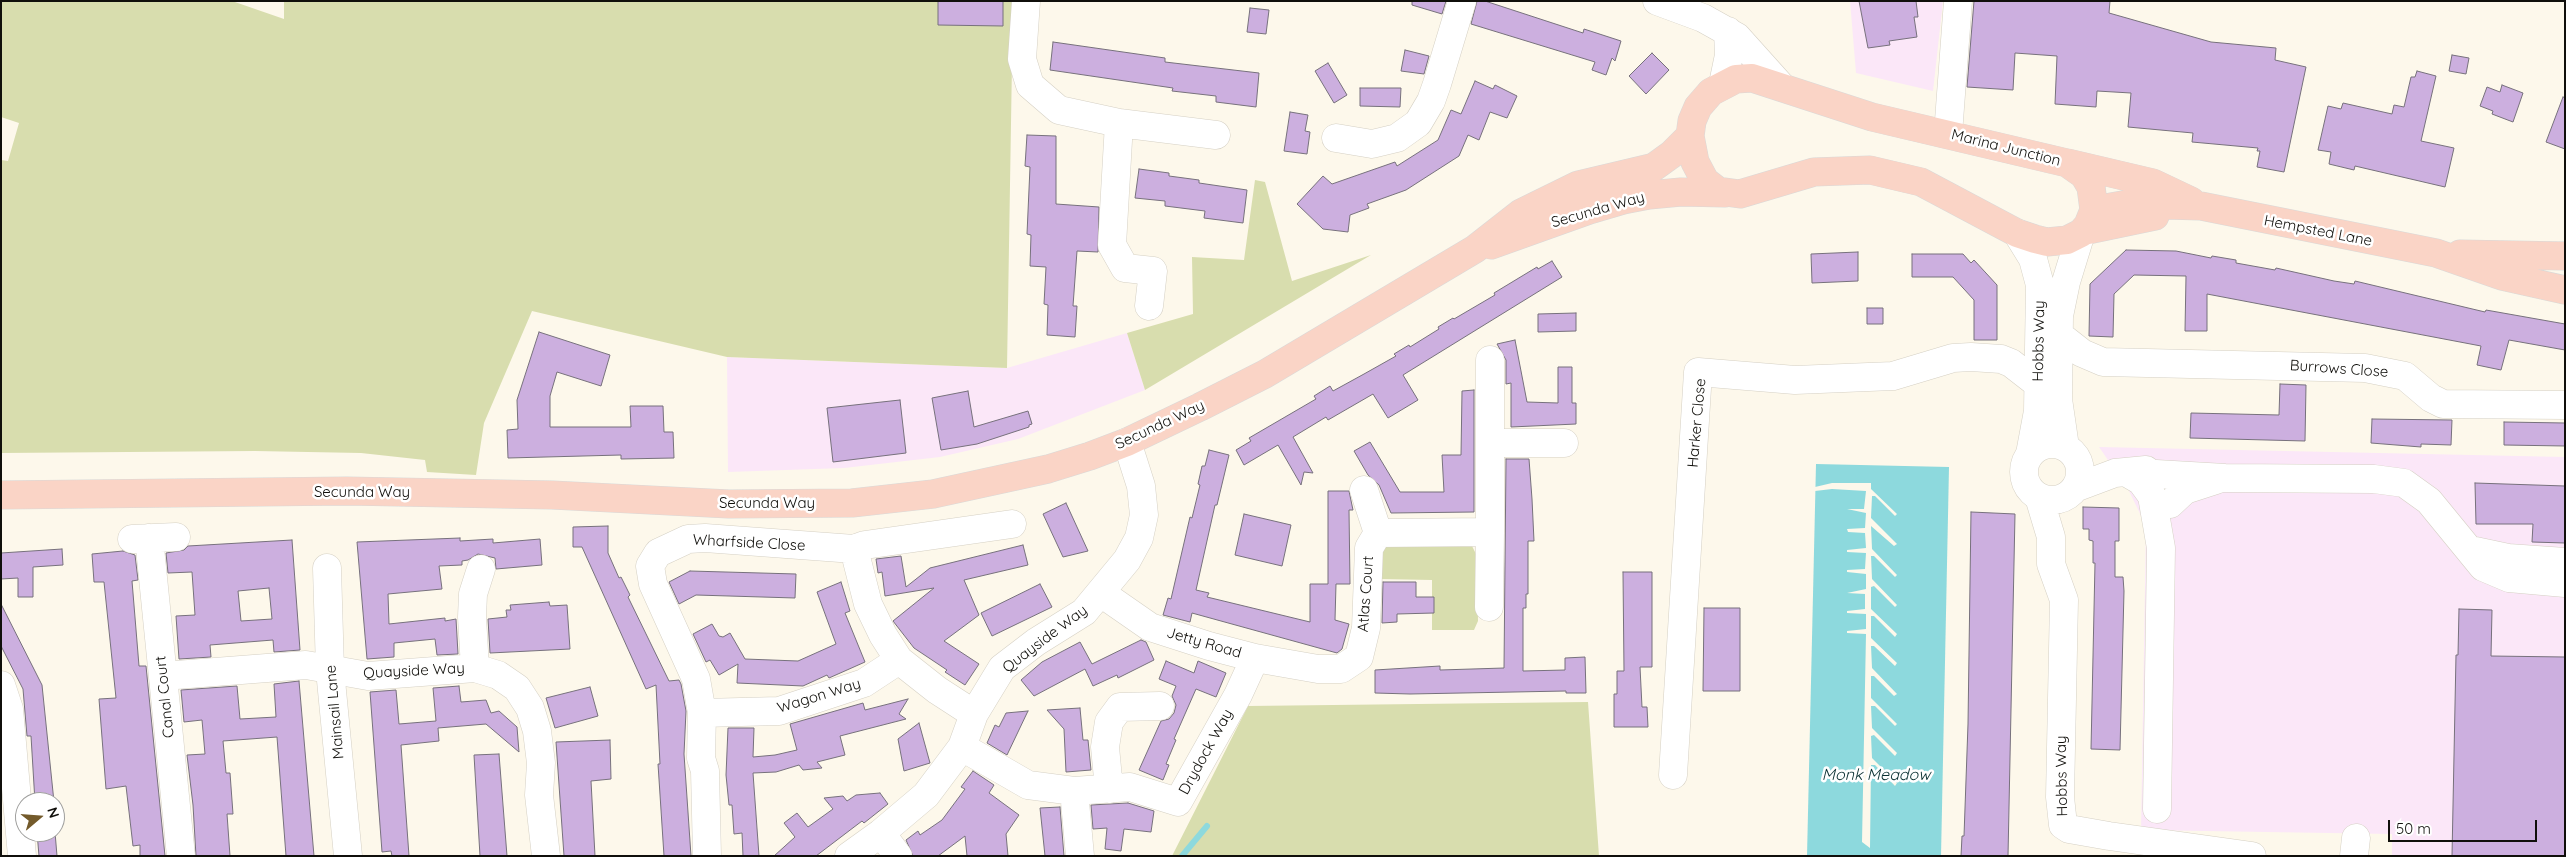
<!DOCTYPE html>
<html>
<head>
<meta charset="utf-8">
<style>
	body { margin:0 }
	#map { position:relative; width:2566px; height:857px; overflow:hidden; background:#fdf8eb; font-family:Quicksand,sans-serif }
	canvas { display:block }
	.frame { position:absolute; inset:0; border:2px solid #100f0b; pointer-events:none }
	.north { position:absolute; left:15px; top:792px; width:50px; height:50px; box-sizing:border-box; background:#fff; border:1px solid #9f9f9d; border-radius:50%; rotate:72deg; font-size:14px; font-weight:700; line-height:20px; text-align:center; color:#100f0b }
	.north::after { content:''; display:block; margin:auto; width:18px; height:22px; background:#735a2b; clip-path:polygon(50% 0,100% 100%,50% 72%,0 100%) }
	.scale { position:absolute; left:2388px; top:820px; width:149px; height:22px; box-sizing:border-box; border:2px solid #100f0b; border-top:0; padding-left:6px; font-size:15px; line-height:18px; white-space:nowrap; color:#100f0b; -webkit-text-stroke:4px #fff; paint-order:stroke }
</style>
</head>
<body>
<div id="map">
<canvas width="2566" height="857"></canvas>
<div class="frame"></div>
<div class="north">N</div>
<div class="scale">50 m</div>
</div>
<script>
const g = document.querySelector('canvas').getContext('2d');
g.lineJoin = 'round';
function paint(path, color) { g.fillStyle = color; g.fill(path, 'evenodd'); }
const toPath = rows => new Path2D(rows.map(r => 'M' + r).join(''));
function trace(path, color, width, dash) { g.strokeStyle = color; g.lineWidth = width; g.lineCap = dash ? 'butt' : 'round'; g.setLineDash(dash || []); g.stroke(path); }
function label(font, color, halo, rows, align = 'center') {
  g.font = font + ' Quicksand,sans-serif'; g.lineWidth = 5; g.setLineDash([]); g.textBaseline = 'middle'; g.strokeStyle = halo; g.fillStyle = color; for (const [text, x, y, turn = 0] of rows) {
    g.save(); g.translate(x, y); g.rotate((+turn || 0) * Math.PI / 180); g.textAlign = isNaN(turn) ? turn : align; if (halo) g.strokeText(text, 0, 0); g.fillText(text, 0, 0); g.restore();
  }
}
paint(toPath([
	[1850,1,1943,1,1933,91,1856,73],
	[1127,333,1145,390,1018,439,940,457,844,468,728,472,727,357,1007,368],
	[2099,447,2565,457,2565,856,2392,856,2392,834,2141,830,2146,526,2128,489]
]), '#fbe7f8');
paint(toPath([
	[1,1,232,1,284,19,284,1,1013,1,1007,368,727,357,532,311,484,423,476,475,427,472,425,460,361,453,255,451,1,453,1,160,8,161,19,123,1,117],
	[1255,180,1265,182,1292,281,1371,255,1145,390,1127,333,1193,314,1192,257,1244,260],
	[1467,544,1472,546,1477,556,1478,621,1474,630,1432,630,1432,580,1379,579,1380,554,1386,546],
	[1588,702,1599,856,1172,856,1248,706]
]), '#d8ddae');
paint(toPath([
	[1816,464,1949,467,1941,856,1807,856]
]), '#8dd9dd');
paint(toPath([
	[1832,483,1871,483,1871,489,1897,514,1895,516,1875,496,1872,496,1871,518,1897,544,1894,546,1871,526,1872,549,1897,575,1895,577,1874,556,1871,556,1872,579,1897,605,1895,607,1874,586,1871,587,1871,609,1897,634,1895,637,1874,616,1871,616,1871,638,1897,663,1895,666,1874,646,1871,646,1872,668,1897,694,1894,696,1874,676,1871,676,1871,698,1897,724,1895,726,1875,706,1871,706,1872,728,1897,753,1895,756,1874,735,1871,736,1872,758,1897,783,1895,786,1875,765,1871,765,1870,848,1862,842,1866,634,1847,633,1847,631,1866,629,1866,614,1847,613,1847,611,1865,609,1865,594,1847,593,1866,589,1866,574,1847,572,1847,570,1865,569,1866,553,1847,552,1847,550,1866,548,1865,533,1848,532,1847,529,1865,528,1866,513,1847,509,1864,509,1866,491,1832,489,1815,491,1815,487]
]), '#fdf8eb');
trace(toPath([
	[1182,856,1207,826]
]), '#8dd9dd', 6);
const building = toPath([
	[938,1,1003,1,1003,26,938,25,938,1],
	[1412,1,1446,1,1442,14,1412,5,1412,1],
	[1477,1,1485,1,1583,33,1584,29,1621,41,1615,61,1612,58,1606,75,1592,70,1595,62,1471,24,1477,1],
	[1859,1,1916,1,1918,17,1914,17,1917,37,1889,41,1890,45,1868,48,1859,1],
	[1974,1,2110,1,2109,13,2211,42,2276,48,2275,60,2306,67,2284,172,2257,167,2260,151,2257,151,2258,148,2192,142,2193,133,2128,127,2131,93,2097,91,2096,107,2055,104,2057,56,2015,53,2013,90,1967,87,1974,1],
	[1250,8,1269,10,1266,34,1247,32,1250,8],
	[1053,42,1165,58,1165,62,1259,73,1256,107,1216,102,1216,96,1172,91,1173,88,1050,70,1053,42],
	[1405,50,1429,56,1424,74,1401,71,1405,50],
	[1652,53,1669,70,1646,94,1629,76,1652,53],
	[2452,55,2469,58,2466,74,2449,71,2452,55],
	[1328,63,1347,95,1334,103,1315,71,1328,63],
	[2417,71,2436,76,2421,141,2454,148,2445,187,2355,166,2354,170,2329,164,2331,152,2318,150,2328,106,2341,109,2343,103,2392,114,2394,105,2404,107,2411,77,2415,77,2417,71],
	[1475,81,1493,89,1495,85,1517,96,1507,118,1490,112,1479,140,1468,135,1459,156,1406,190,1367,204,1369,208,1350,215,1348,232,1323,229,1297,204,1323,176,1332,184,1395,162,1397,166,1438,140,1451,110,1461,114,1475,81],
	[2502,85,2523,93,2513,122,2492,114,2493,111,2480,106,2487,87,2500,92,2502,85],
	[1360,88,1401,88,1400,107,1360,106,1360,88],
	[2563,97,2565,98,2565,149,2546,142,2563,97],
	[1290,112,1308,115,1305,131,1310,132,1307,154,1284,151,1290,112],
	[1027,135,1056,136,1056,204,1099,207,1098,252,1077,251,1073,306,1077,306,1075,337,1047,335,1048,305,1044,304,1046,267,1030,266,1031,235,1027,234,1030,167,1025,166,1027,135],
	[1139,169,1169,173,1169,176,1199,180,1199,183,1247,190,1243,223,1204,218,1205,211,1165,206,1165,201,1135,198,1139,169],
	[2126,250,2176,251,2211,258,2212,256,2236,260,2236,263,2275,270,2276,268,2334,281,2354,284,2355,281,2485,312,2486,310,2565,324,2565,350,2509,340,2501,370,2477,365,2481,346,2207,294,2207,331,2185,331,2186,276,2134,275,2114,294,2113,337,2089,336,2090,284,2126,250],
	[1858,252,1858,281,1812,283,1811,254,1858,252],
	[1912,254,1963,254,1971,263,1974,260,1997,285,1997,340,1974,340,1974,300,1953,277,1912,277,1912,254],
	[1552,261,1562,277,1403,375,1418,400,1388,418,1373,394,1328,420,1326,417,1293,437,1313,473,1304,472,1301,485,1278,445,1244,465,1236,450,1251,441,1249,438,1316,399,1314,396,1330,386,1333,391,1364,374,1396,356,1394,354,1409,345,1410,347,1439,329,1438,327,1453,318,1454,319,1495,295,1494,293,1537,267,1538,269,1552,261],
	[1867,308,1883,308,1883,324,1867,324,1867,308],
	[1576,313,1576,331,1538,332,1538,314,1576,313],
	[539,332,610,355,601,386,557,372,550,396,550,427,631,427,630,406,663,406,664,432,673,432,674,458,621,459,621,455,508,458,507,430,518,429,517,400,539,332],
	[1515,340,1527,402,1558,403,1558,367,1572,367,1572,403,1576,403,1576,424,1511,427,1511,383,1506,384,1506,360,1497,344,1515,340],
	[2280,384,2306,385,2305,441,2190,438,2191,413,2279,415,2280,384],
	[1474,390,1474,512,1391,513,1379,485,1368,475,1354,451,1370,442,1400,492,1444,492,1442,455,1461,455,1462,391,1474,390],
	[968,391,974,427,1028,411,1032,424,1029,425,1029,427,977,444,941,450,932,398,968,391],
	[900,400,906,453,833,462,827,408,900,400],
	[2372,419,2452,420,2451,445,2421,444,2421,447,2371,443,2372,419],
	[2504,422,2565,423,2565,446,2504,445,2504,422],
	[1209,450,1229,455,1217,505,1215,505,1196,590,1209,593,1207,597,1310,622,1310,584,1328,584,1328,491,1349,491,1353,510,1349,510,1350,584,1336,584,1335,620,1349,624,1342,649,1337,653,1192,613,1190,622,1163,615,1168,598,1171,599,1190,517,1192,518,1200,485,1198,484,1202,466,1205,466,1209,450],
	[1506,459,1529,459,1532,499,1534,541,1528,541,1528,594,1526,594,1526,608,1523,608,1523,671,1565,670,1565,658,1585,657,1586,693,1566,693,1566,691,1410,694,1375,693,1375,670,1440,666,1440,670,1504,668,1506,459],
	[2475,483,2565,486,2565,543,2532,542,2533,524,2476,524,2475,483],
	[1066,503,1088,551,1063,557,1043,514,1066,503],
	[2083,507,2119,508,2119,541,2115,541,2115,577,2123,577,2124,591,2120,750,2091,749,2095,563,2093,563,2093,541,2089,540,2089,529,2083,529,2083,507],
	[1971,512,2015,514,2008,856,1961,856,1962,836,1964,836,1968,724,1971,512],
	[1244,514,1291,525,1282,566,1235,555,1244,514],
	[608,526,608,553,619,578,621,577,630,595,628,597,669,681,679,680,681,684,686,711,684,754,691,856,664,856,658,764,660,764,656,685,646,689,582,547,573,547,573,527,608,526],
	[460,538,460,541,493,539,493,543,540,539,542,565,496,569,495,558,478,554,468,560,462,561,462,565,439,566,442,589,388,594,389,624,445,618,445,621,456,619,458,654,437,655,435,639,394,643,394,657,367,659,357,542,460,538],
	[292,540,300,650,274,652,273,640,210,645,211,657,179,659,176,616,195,615,192,572,168,573,166,553,184,550,188,546,292,540],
	[269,588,272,619,241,621,238,591,269,588],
	[1023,545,1028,565,964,580,979,615,944,641,979,664,965,685,945,672,947,670,914,648,893,621,934,588,885,596,882,572,878,573,876,559,901,556,906,587,930,568,1023,545],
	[62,549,63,565,33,567,33,597,18,597,18,578,1,579,1,553,62,549],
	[123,551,135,555,138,580,132,581,139,666,146,666,165,856,140,856,140,845,133,846,126,786,106,789,99,699,116,698,104,582,94,582,92,554,123,551],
	[690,571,796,574,795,598,696,595,679,604,669,582,690,571],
	[1623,572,1652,572,1652,667,1640,667,1642,707,1647,707,1648,727,1614,727,1614,694,1617,694,1617,671,1624,671,1623,572],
	[841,582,850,611,845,613,865,662,829,678,827,675,803,686,737,683,738,664,719,675,710,660,706,662,693,634,712,624,719,636,723,637,730,633,745,659,798,661,836,644,817,592,841,582],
	[1383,582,1416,582,1416,597,1434,597,1434,613,1397,614,1397,622,1382,623,1383,582],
	[1040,584,1052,607,992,636,981,613,1040,584],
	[549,602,550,606,567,605,570,649,490,653,488,619,507,617,506,610,511,610,510,605,549,602],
	[1,604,42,685,54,802,35,802,31,736,27,736,23,689,1,646,1,604],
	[1704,608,1740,608,1740,691,1703,691,1704,608],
	[2459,609,2492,610,2491,656,2565,657,2565,856,2452,856,2456,655,2458,655,2459,609],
	[1141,640,1146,642,1154,660,1118,678,1117,675,1093,686,1085,669,1034,696,1021,680,1042,662,1080,642,1092,664,1141,640],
	[1166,661,1194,673,1198,661,1226,673,1216,697,1196,689,1174,739,1176,740,1166,764,1169,765,1163,780,1139,770,1161,721,1169,719,1174,713,1176,705,1172,696,1176,686,1159,679,1166,661],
	[299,681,314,856,286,856,277,737,223,741,226,773,230,773,233,814,227,814,230,856,196,856,193,805,187,755,205,754,202,720,184,722,181,690,237,686,240,719,276,717,274,684,299,681],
	[459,686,461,702,486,700,491,713,499,711,517,727,519,752,486,724,438,728,439,741,401,745,409,856,392,856,391,851,382,852,370,692,396,690,399,724,436,721,433,688,459,686],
	[590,687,598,716,555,728,546,698,590,687],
	[908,699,899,714,906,719,840,736,845,755,817,762,822,768,803,770,799,765,776,772,753,773,759,856,743,856,742,833,734,834,732,805,729,805,726,775,728,728,754,728,753,757,775,755,797,750,790,724,863,703,865,710,908,699],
	[1080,708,1083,740,1088,740,1091,770,1066,772,1064,729,1047,710,1080,708],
	[1028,711,1007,755,987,743,995,725,999,727,1006,713,1028,711],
	[919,723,930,763,904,771,898,739,919,723],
	[610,740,611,779,591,781,595,856,564,856,556,742,610,740],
	[499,754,507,856,480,856,474,755,499,754],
	[973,771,994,785,989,793,1019,815,1006,834,1008,856,967,856,965,836,938,856,913,856,906,840,918,831,920,835,942,820,965,789,961,787,973,771],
	[880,793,888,804,864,823,862,821,816,856,774,856,795,837,784,823,797,813,808,827,833,809,824,798,843,796,847,801,856,795,880,793],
	[1128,803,1154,811,1151,832,1124,829,1121,851,1105,849,1107,828,1093,829,1091,805,1128,803],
	[1060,807,1064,856,1045,856,1040,808,1060,807],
	[37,832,55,832,57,856,39,856,37,832]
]);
paint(building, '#ccafdf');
trace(building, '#77717c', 1);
const minor = toPath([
	[1026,1,1022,59,1030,85,1059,110,1119,123,1112,245,1125,268,1153,271,1149,306],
	[1657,1,1703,18,1737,37,1781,86],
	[1723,84,1729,55,1728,31],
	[1119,123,1216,135],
	[1948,134,1958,1],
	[1336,138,1372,144,1397,138,1418,123,1431,101,1437,84,1462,1],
	[2017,233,2033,259,2040,285,2038,411,2030,454],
	[2059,335,2082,353,2103,362,2365,368,2405,376,2431,398,2443,404,2565,405],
	[1491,443,1564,443],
	'2024 472a28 28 0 1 1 56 0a28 28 0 1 1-56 0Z',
	[2065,447,2058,399,2059,316,2066,282,2081,233],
	[2129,474,2141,481,2152,496,2161,548,2157,809],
	[2156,474,2225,478,2374,479,2404,483,2429,501,2483,567,2509,578,2565,583],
	[2075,488,2115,473,2146,470],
	[2039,497,2051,537,2051,564,2064,600,2060,797,2063,825,2069,829,2109,836,2252,856],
	[2170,504,2185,490,2216,480],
	[1378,533,1490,532,1490,360],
	[149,538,181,856],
	[132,539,176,537],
	[854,549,865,545,1012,524],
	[2475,551,2508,558,2565,562],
	[327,568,330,670,348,856],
	[1101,593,1150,627,1209,646,1255,658,1318,669,1341,669,1359,657,1366,628,1369,548,1378,533,1364,490],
	[1489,607,1490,532],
	[475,668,472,617,473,594,481,569],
	[163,676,306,665,368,676,475,668,498,675,517,688,530,708,537,731,541,763,539,795,546,856],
	[1,685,9,709,22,856],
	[702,713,779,711,864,683,899,660],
	[962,747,1028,785,1074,791,1130,787,1178,802,1238,695,1255,658],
	[1673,775,1698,372,1795,380,1893,376,1953,358,1971,357,2001,359,2011,363,2038,384],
	[1109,789,1105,747,1109,722,1120,707,1160,706],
	[1074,791,1080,856],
	[881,833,898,856],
	[707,856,705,771,701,758,702,713,696,679,653,584,650,566,658,553,688,539,705,538,854,549,868,604,883,635,899,660,937,690,974,714],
	[849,856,881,833,926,795,962,747,974,714,1002,668,1036,642,1084,612,1127,560,1139,538,1144,515,1141,486,1127,442],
	[2354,856,2356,838]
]);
const major = toPath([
	[1752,78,1872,117,2067,163,2084,175,2091,187,2094,210,2088,225,2081,233,2067,240,2047,242,2035,239,2017,233,1921,182,1870,170,1814,172,1740,194,1718,191,1705,181,1695,162,1690,136,1692,121,1698,107,1711,92,1736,79,1752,78],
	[2068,163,2153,183,2191,201],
	[2094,210,2128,204,2201,206,2436,253,2502,276,2565,290],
	[2083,231,2155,216],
	[1491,245,1589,210,1623,200,1649,195,1681,192,1725,193],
	[2460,254,2565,256],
	[1,495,347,491,552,495,729,504,852,503,933,494,1048,469,1090,456,1127,442,1200,407,1265,374,1475,249,1521,213,1578,185,1654,167,1672,154,1690,136]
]);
trace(minor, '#d5d0c4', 29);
trace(major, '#d9d9d8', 29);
trace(minor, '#fff', 28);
trace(major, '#fad4c6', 28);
label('15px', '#100f0b', '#fff', [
	["Marina Junction",2006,148,14],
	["Secunda Way",1598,210,-16],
	["Hempsted Lane",2318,231,11],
	["Hobbs Way",2039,341,-89],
	["Burrows Close",2339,369,4],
	["Harker Close",1697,423,-85],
	["Secunda Way",1160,425,-25],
	["Secunda Way",362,492],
	["Secunda Way",767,503],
	["Wharfside Close",749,543,3],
	["Atlas Court",1366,594,-86],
	["Quayside Way",1045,639,-37],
	["Jetty Road",1204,643,16],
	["Quayside Way",414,671,-3],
	["Wagon Way",819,696,-17],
	["Canal Court",165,697,-96],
	["Mainsail Lane",335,712,-95],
	["Drydock Way",1206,752,-61],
	["Hobbs Way",2062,776,-91]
]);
label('italic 16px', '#0b3133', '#fff', [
	["Monk Meadow",1876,775]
]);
</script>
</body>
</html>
